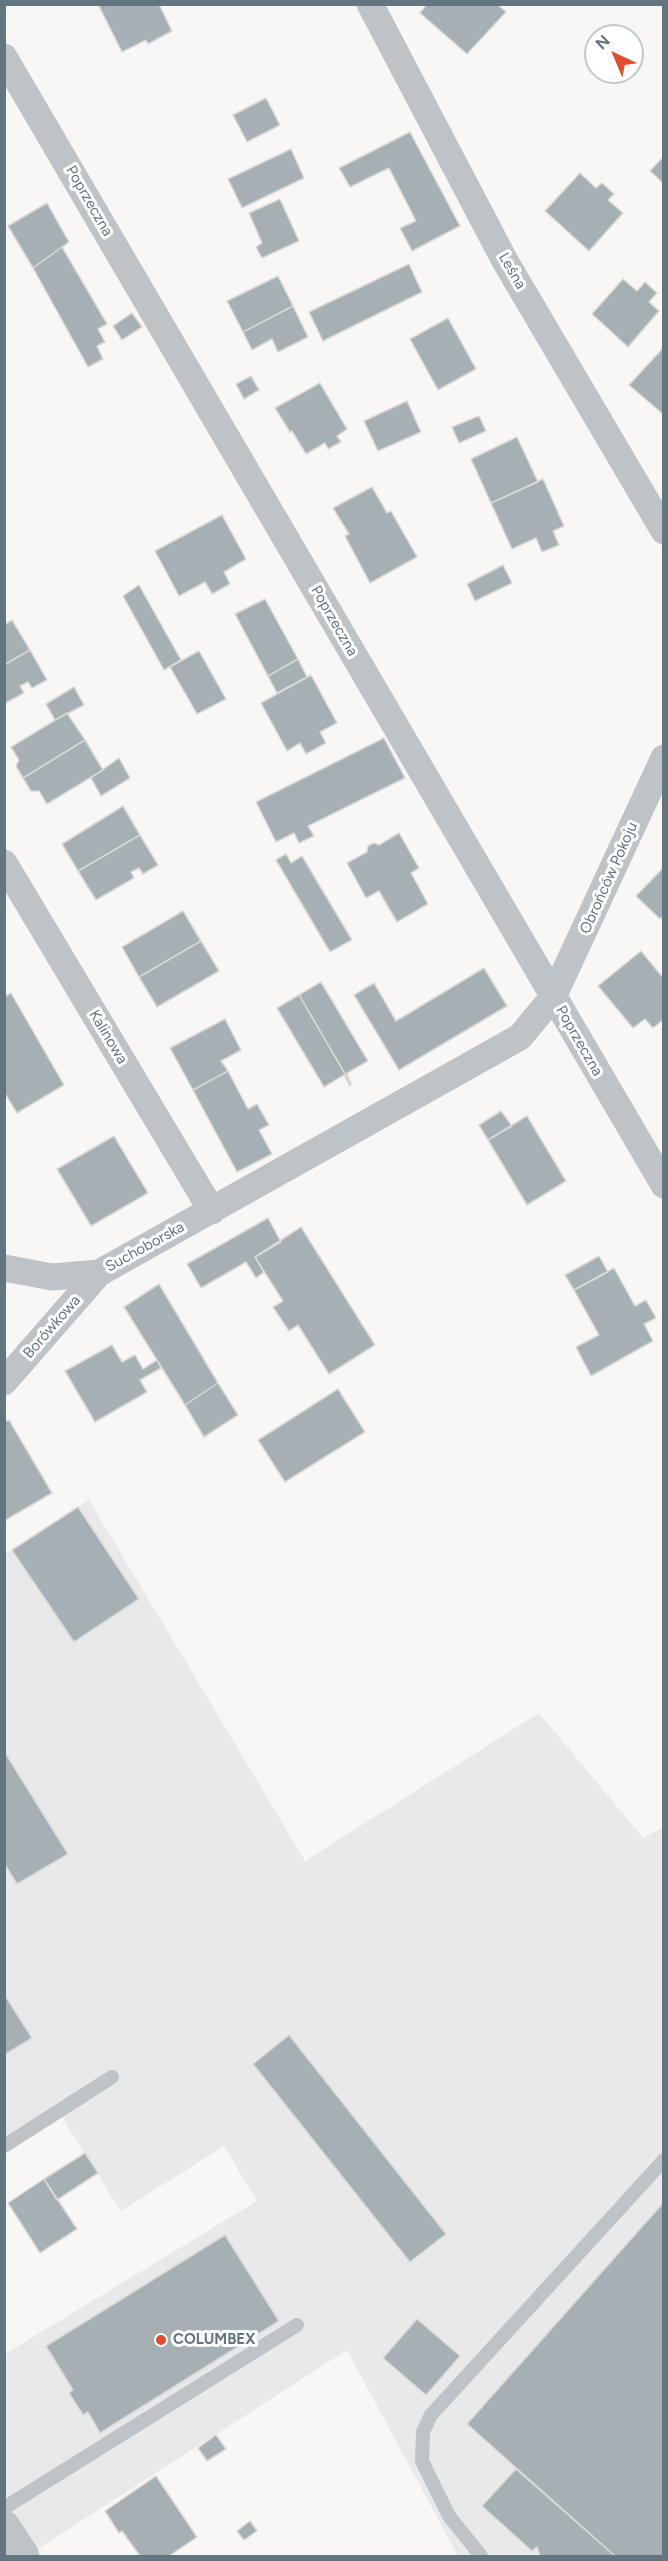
<!DOCTYPE html>
<html>
<head>
<meta charset="utf-8">
<style>
	body { margin:0 }
	#map { position:relative; width:668px; height:2561px; overflow:hidden; background:#f8f7f5; font-family:Figtree,sans-serif }
	canvas { display:block }
	.frame { position:absolute; inset:0; border:6px solid #63757f; pointer-events:none }
	.north { position:absolute; left:584px; top:24px; width:60px; height:60px; box-sizing:border-box; background:#fff; border:2px solid #c1c8cc; border-radius:50%; rotate:316deg; font-size:16px; font-weight:700; line-height:24px; text-align:center; color:#63757f }
	.north::after { content:''; display:block; margin:auto; width:21px; height:27px; background:#de4d2e; clip-path:polygon(50% 0,100% 100%,50% 72%,0 100%) }
</style>
</head>
<body>
<div id="map">
<canvas width="668" height="2561"></canvas>
<div class="frame"></div>
<div class="north">N</div>
</div>
<script>
const g = document.querySelector('canvas').getContext('2d');
g.lineJoin = 'round';
function paint(path, color) { g.fillStyle = color; g.fill(path, 'evenodd'); }
const toPath = rows => new Path2D(rows.map(r => 'M' + r).join(''));
function trace(path, color, width, dash) { g.strokeStyle = color; g.lineWidth = width; g.lineCap = dash ? 'butt' : 'round'; g.setLineDash(dash || []); g.stroke(path); }
function label(font, color, halo, rows, align = 'center') {
  g.font = font + ' Figtree,sans-serif'; g.lineWidth = 6; g.setLineDash([]); g.textBaseline = 'middle'; g.strokeStyle = halo; g.fillStyle = color; for (const [text, x, y, turn = 0] of rows) {
    g.save(); g.translate(x, y); g.rotate((+turn || 0) * Math.PI / 180); g.textAlign = isNaN(turn) ? turn : align; if (halo) g.strokeText(text, 0, 0); g.fillText(text, 0, 0); g.restore();
  }
}
paint(toPath([
	[89,1500,305,1861,539,1713,643,1838,663,1827,663,2556,458,2556,347,2350,27,2556,5,2527,5,2354,257,2201,224,2146,121,2211,59,2112,5,2146,5,1554]
]), '#e8e9e8');
const building = toPath([
	[98,4,159,4,172,31,148,44,146,40,122,52,98,4],
	[427,4,497,4,506,12,467,54,420,13,427,4],
	[266,98,280,125,247,142,233,115,266,98],
	[410,132,460,226,412,251,400,228,416,221,389,168,350,187,339,168,410,132],
	[291,149,304,178,242,208,228,179,291,149],
	[664,156,664,184,650,171,664,156],
	[580,173,596,188,602,183,614,194,608,200,623,213,589,251,545,211,580,173],
	[280,199,299,241,262,258,256,247,262,243,249,213,280,199],
	[47,203,69,242,33,268,8,226,47,203],
	[62,247,107,324,98,329,105,342,97,346,103,359,88,367,33,268,62,247],
	[409,264,422,292,323,341,309,312,409,264],
	[278,276,293,306,243,332,227,301,278,276],
	[623,279,637,291,645,282,657,293,649,302,659,311,628,347,592,314,623,279],
	[293,306,308,337,278,352,272,339,252,350,243,332,293,306],
	[132,313,142,327,122,340,113,326,132,313],
	[448,318,476,369,438,390,410,339,448,318],
	[664,347,664,415,629,385,664,347],
	[251,376,259,390,244,399,236,384,251,376],
	[320,383,347,429,337,436,341,442,328,449,325,443,306,454,292,431,290,432,275,408,320,383],
	[407,401,421,432,378,451,364,421,407,401],
	[479,416,486,431,459,443,452,427,479,416],
	[517,437,538,482,491,503,471,459,517,437],
	[543,479,564,526,553,531,559,545,542,552,536,538,512,549,491,503,543,479],
	[372,487,387,513,391,511,417,557,370,583,345,536,349,534,333,508,372,487],
	[222,515,246,559,224,572,230,584,212,594,205,582,179,596,155,551,222,515],
	[503,565,512,583,475,601,467,584,503,565],
	[139,585,181,660,164,670,123,596,139,585],
	[265,599,298,659,268,676,235,614,265,599],
	[12,620,30,650,4,665,4,625,12,620],
	[30,650,47,680,32,688,28,682,20,686,24,693,4,704,4,665,30,650],
	[199,651,226,699,197,714,170,667,199,651],
	[298,659,307,677,277,693,268,676,298,659],
	[311,675,337,723,320,732,326,743,306,754,300,743,287,751,261,703,311,675],
	[74,687,84,705,55,720,46,704,74,687],
	[67,713,85,740,23,778,16,766,19,760,11,747,67,713],
	[384,738,405,778,308,826,314,836,299,843,294,833,276,842,256,802,384,738],
	[85,740,103,770,47,804,39,791,31,791,23,778,85,740],
	[119,758,130,778,101,796,91,778,119,758],
	[123,806,140,835,78,871,62,844,123,806],
	[399,833,419,868,411,873,428,904,397,922,379,891,366,898,347,863,367,852,368,846,374,843,379,845,399,833],
	[140,835,158,865,143,874,139,868,131,872,134,878,96,900,78,871,140,835],
	[286,854,291,863,302,856,352,940,330,952,276,860,286,854],
	[664,867,664,915,660,919,636,896,664,867],
	[183,911,201,941,139,977,122,947,183,911],
	[201,941,219,971,157,1007,139,977,201,941],
	[641,951,664,979,664,1019,653,1028,645,1019,633,1028,598,986,641,951],
	[484,968,507,1006,399,1070,354,995,374,983,396,1021,484,968],
	[321,982,368,1061,347,1073,351,1084,299,995,321,982],
	[11,993,64,1085,17,1113,4,1092,4,997,11,993],
	[299,995,351,1084,350,1086,344,1075,324,1087,277,1008,299,995],
	[225,1019,241,1050,221,1061,228,1071,193,1090,170,1048,225,1019],
	[228,1071,248,1109,257,1104,269,1125,259,1130,272,1154,237,1172,193,1090,228,1071],
	[501,1111,512,1126,488,1140,479,1125,501,1111],
	[527,1116,566,1181,527,1205,488,1140,527,1116],
	[114,1136,148,1193,91,1226,57,1169,114,1136],
	[268,1218,281,1242,255,1257,264,1272,256,1278,246,1262,201,1288,187,1264,268,1218],
	[301,1227,375,1345,329,1374,298,1325,289,1331,273,1307,283,1301,255,1257,301,1227],
	[599,1256,608,1272,574,1290,565,1275,599,1256],
	[614,1268,635,1306,646,1300,656,1318,644,1324,653,1341,591,1376,576,1347,599,1335,574,1290,614,1268],
	[159,1284,218,1383,185,1405,124,1307,159,1284],
	[112,1345,122,1362,135,1355,143,1369,157,1360,161,1368,140,1380,147,1392,95,1422,65,1371,112,1345],
	[218,1383,238,1415,204,1437,185,1405,218,1383],
	[338,1389,365,1432,285,1482,258,1440,338,1389],
	[9,1420,52,1493,4,1521,4,1422,9,1420],
	[78,1507,139,1599,74,1642,12,1550,78,1507],
	[4,1751,68,1854,17,1884,4,1863,4,1751],
	[4,1994,32,2038,4,2055,4,1994],
	[289,2035,446,2234,410,2262,253,2064,289,2035],
	[85,2153,98,2173,57,2200,44,2179,85,2153],
	[44,2179,77,2229,40,2253,8,2203,44,2179],
	[664,2202,664,2556,615,2556,467,2424,664,2202],
	[225,2235,279,2321,100,2433,88,2412,83,2415,69,2393,73,2390,46,2346,225,2235],
	[417,2319,460,2356,426,2395,383,2358,417,2319],
	[216,2435,226,2449,207,2461,198,2448,216,2435],
	[516,2469,615,2556,540,2556,537,2547,532,2551,482,2506,516,2469],
	[156,2476,197,2537,169,2556,140,2556,122,2531,119,2533,105,2511,156,2476],
	[250,2521,257,2531,244,2540,237,2531,250,2521]
]);
paint(building, '#a5afb4');
trace(building, '#d9d9d7', 1.5);
trace(toPath([
	[4,2146,112,2077],
	[4,2508,297,2325],
	[481,2556,449,2516,422,2461,423,2432,431,2415,664,2160]
]), '#bec3c7', 14);
trace(toPath([
	[370,4,505,261,664,531],
	[4,57,664,1185],
	[4,863,212,1211],
	[4,1268,52,1277,99,1273,520,1037,553,997,664,758],
	[4,1382,99,1273]
]), '#bec3c7', 27);
trace(toPath([
	[4,2527,23,2556]
]), '#bec3c7', 33);
for (const [x, y, r, color] of [
	[161,2340,6,"#de4d2e"]
]) { const dot = new Path2D(); dot.arc(x, y, r, 0, 2 * Math.PI); g.fillStyle = color; g.fill(dot); trace(dot, '#fff', 2); }
label('15px', '#63757f', '#fff', [
	["Poprzeczna",89,201,60],
	["Leśna",512,271,60],
	["Poprzeczna",334,621,60],
	["Obrońców Pokoju",609,878,-66],
	["Kalinowa",108,1037,59],
	["Poprzeczna",579,1041,60],
	["Suchoborska",145,1247,-29],
	["Borówkowa",52,1327,-49]
]);
label('bold 15px', '#63757f', '#fff', [
	["COLUMBEX",173,2340]
], 'left');
</script>
</body>
</html>
